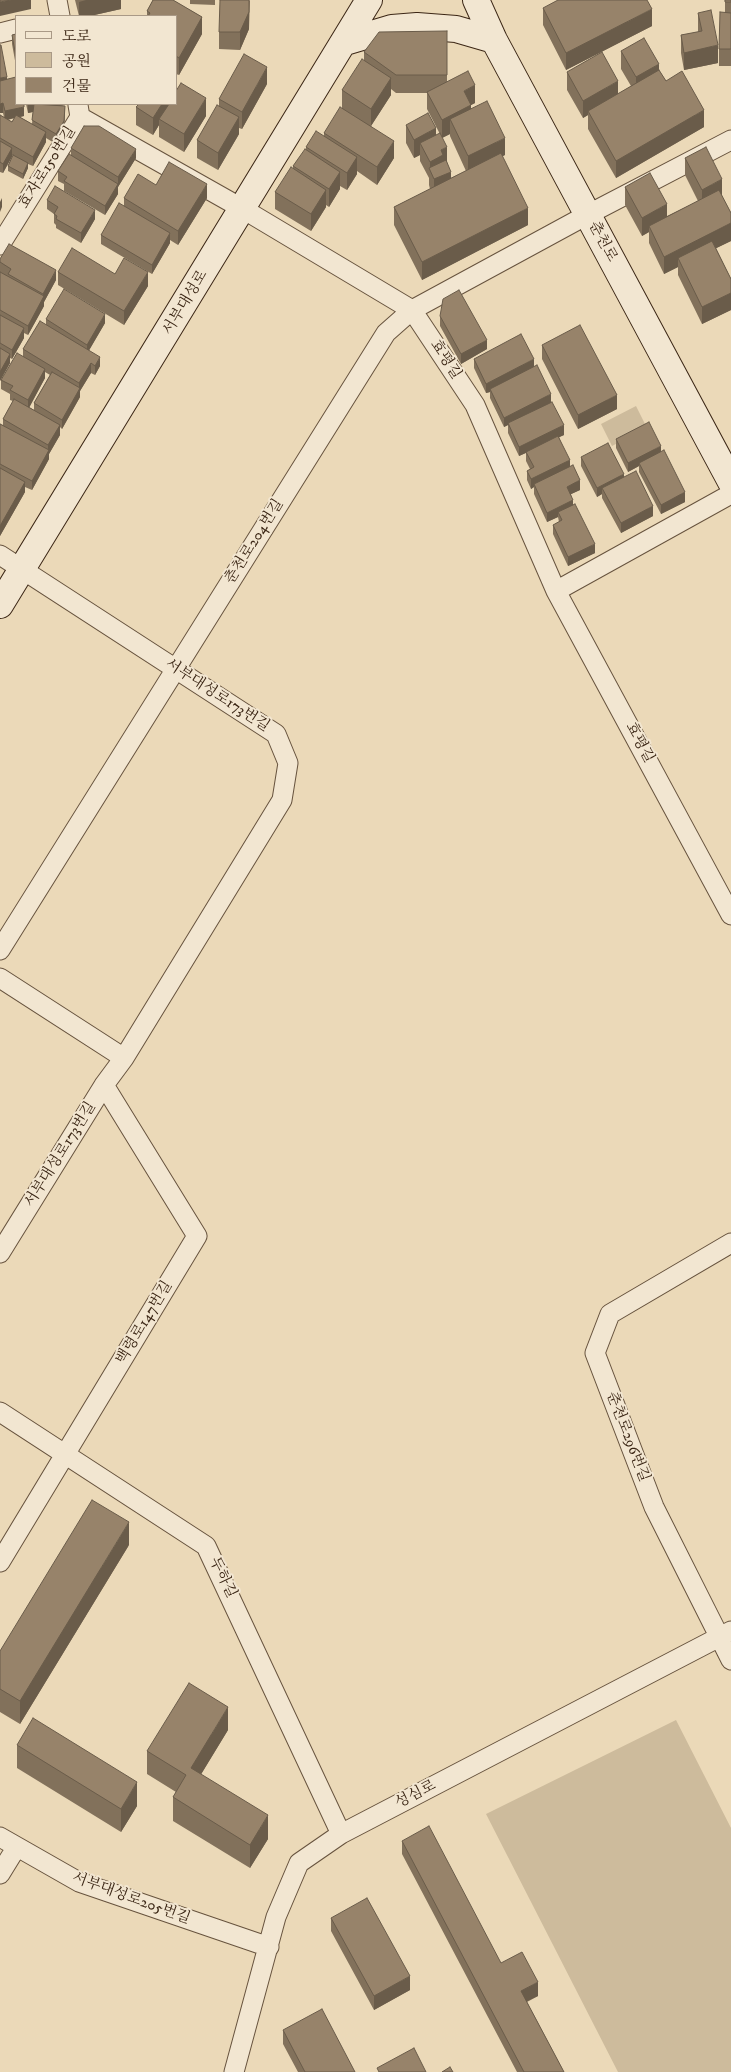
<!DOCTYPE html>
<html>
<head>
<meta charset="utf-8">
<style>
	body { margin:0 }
	#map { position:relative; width:731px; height:2072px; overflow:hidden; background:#ebd9b8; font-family:"IM FELL DW Pica","Noto Serif KR",serif }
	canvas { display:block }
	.legend { position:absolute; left:15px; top:15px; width:162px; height:90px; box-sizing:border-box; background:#f2e6d1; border:1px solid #a99986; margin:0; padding:6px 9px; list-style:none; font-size:15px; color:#3b2615 }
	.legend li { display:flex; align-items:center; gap:10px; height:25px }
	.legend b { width:25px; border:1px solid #a99986 }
</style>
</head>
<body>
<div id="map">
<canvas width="731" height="2072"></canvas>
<ul class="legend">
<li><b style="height:6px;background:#f2e6d1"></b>도로</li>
<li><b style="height:14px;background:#cdbb9c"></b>공원</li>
<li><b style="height:14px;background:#97836a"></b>건물</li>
</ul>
</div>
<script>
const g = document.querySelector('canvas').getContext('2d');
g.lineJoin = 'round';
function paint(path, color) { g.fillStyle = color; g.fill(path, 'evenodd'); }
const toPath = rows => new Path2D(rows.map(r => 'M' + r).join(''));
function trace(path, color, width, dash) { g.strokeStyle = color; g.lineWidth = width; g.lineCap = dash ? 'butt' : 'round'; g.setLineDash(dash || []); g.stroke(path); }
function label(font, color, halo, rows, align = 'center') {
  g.font = font + ' "IM FELL DW Pica","Noto Serif KR",serif'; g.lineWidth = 4; g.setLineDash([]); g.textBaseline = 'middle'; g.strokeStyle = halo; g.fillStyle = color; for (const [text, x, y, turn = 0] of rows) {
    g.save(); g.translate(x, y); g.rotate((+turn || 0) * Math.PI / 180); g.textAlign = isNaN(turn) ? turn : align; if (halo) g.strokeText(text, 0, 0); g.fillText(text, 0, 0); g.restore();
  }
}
paint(toPath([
	[636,406,647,428,612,446,601,424],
	[676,1720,731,1828,731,2072,618,2072,486,1814]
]), '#cdbb9c');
const street = toPath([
	[57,0,60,16],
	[0,33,16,29],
	[80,117,243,209,412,310,475,405,556,591,731,915],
	[0,245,80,117,78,105],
	[0,555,276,734,288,763,282,800,124,1058,104,1085,0,1253],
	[556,591,731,494],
	[0,950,386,333,412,310,587,215,731,140],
	[0,978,124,1058],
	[731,1243,610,1314,595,1353,654,1507,731,1660],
	[0,1412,206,1546,341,1834],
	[0,1562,197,1236,104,1085],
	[0,1837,79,1882,269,1947],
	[0,1874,16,1848],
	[234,2072,276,1917,299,1863,341,1834,731,1631]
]);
const secondary = toPath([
	[476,0,494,40,731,482],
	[345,42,392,28,417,26,456,29,494,40],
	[0,605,369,0]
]);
trace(street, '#67533e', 21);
trace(secondary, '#3b2615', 28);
trace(street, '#f2e6d1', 19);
trace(secondary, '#f2e6d1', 26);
paint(toPath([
	[75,0,121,0,121,9,90,16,79,16],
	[153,0,173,0,202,17,202,34,179,75,176,74,176,16,147,16,147,11],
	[190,0,215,0,215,5,190,4],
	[250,0,249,29,240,50,219,49,219,32],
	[725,0,731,0,731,66,719,66,719,49,725,13],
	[543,8,652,26,566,70,543,25],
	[698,13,718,63,684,70,681,53,681,35,698,32],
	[447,31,447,81,475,103,471,105,471,108,505,155,502,156,528,225,422,280,394,225,394,207,430,189,429,185,429,178,420,161,420,155,414,158,406,143,406,125,436,135,447,162,451,178,466,171,450,136,450,134,442,138,427,109,427,93,396,93,391,89,391,95,371,126,394,158,377,185,357,171,357,174,347,190,340,186,340,189,329,207,326,205,326,207,311,231,275,209,275,192,293,169,293,166,306,150,306,147,324,136,324,133,342,108,342,90,364,61,364,52],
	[16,34,16,66,12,44,12,35],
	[621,51,659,70,666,81,704,127,616,178,588,129,588,115,583,118,567,90,567,72,618,94,631,86,621,69],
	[7,79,24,116,20,117,32,124,33,112,28,113,26,104,64,104,64,105,60,106,65,115,64,130,56,144,46,138,46,142,33,166,28,164,28,168,23,179,8,171,8,166,13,155,12,155,3,173,0,172,0,115,4,117,3,113,0,113],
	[14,118,12,122,8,120],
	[267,84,242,129,239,128,239,134,218,170,197,158,197,140,219,106,219,99],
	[177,90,206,116,184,152,159,137,159,125,153,135,136,125,136,107],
	[71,148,136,158,118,187,118,194,105,215,64,191,64,184,58,181,58,171,71,155],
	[685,158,722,196,731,213,731,241,716,248,731,279,731,310,702,324,678,275,678,267,664,274,649,243,649,232,642,236,625,205,625,187,667,216,698,201,685,175],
	[156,185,207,198,178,245,170,240,170,243,152,274,101,244,101,235,124,206,124,198],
	[47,200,95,219,81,243,56,228,56,225,54,223,54,214,47,209],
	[0,259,56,280,44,302,44,306,28,335,24,333,24,338,12,359,10,358,10,363,0,381],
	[58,272,115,274,148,286,124,325,58,285],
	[440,316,487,349,461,364,440,326],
	[46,319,105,323,89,350,100,366,95,375,91,373,80,391,80,397,62,429,60,427,60,435,49,454,49,459,32,490,25,487,25,492,0,536,0,424,3,425,3,419,13,401,10,400,10,394,1,389,1,380,23,356,23,349,46,324],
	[45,372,50,375,34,403,34,410,29,407,45,378],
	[542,345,617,409,578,429,542,359],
	[474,359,534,367,551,402,564,435,559,437,570,467,580,490,571,494,573,505,595,553,568,566,553,534,553,525,559,522,558,517,547,522,534,494,534,487,531,489,527,480,527,471,530,469,526,461,526,453,519,456,508,433,508,425,504,427,490,398,490,392,486,393,474,368],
	[616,439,661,451,685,502,661,514,639,472,639,466,628,472,616,448],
	[581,457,624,477,653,516,621,533,602,498,602,494,597,497,581,466],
	[129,1545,20,1724,0,1712,0,1651],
	[228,1730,201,1774,268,1839,250,1868,173,1821,173,1797,176,1792,147,1774,147,1751],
	[17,1745,137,1806,121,1832,17,1768],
	[402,1841,501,1963,538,1996,527,2002,564,2072,517,2072,402,1854],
	[331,1918,410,1990,374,2010,331,1931],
	[283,2030,355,2072,298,2072,283,2044]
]), '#82715b');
paint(toPath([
	[11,0,31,0,31,9,0,16,0,2],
	[86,0,121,0,121,9,90,16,79,16,79,2],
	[249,0,249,29,240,50,240,32],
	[652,9,652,26,566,70,566,53],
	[202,17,202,34,179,75,179,58],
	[718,45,718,63,684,70,684,53],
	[659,64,659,81,636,94,636,77],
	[267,67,267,84,242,129,242,112],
	[7,77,7,86,0,88,0,78],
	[391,78,391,95,371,126,371,109],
	[177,79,177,96,176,98,176,80],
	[618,81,618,98,588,111,588,115,583,118,583,101],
	[475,85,475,103,471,105,471,122,450,119,450,134,442,138,442,120,464,91],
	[206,98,206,116,184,152,184,134],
	[3,103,3,113,0,113,0,104],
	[28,104,64,104,64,105,28,113],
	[162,104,172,104,159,119,159,125,153,135,153,118],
	[65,106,64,130,56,144,56,134],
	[24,107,24,116,5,120,5,111],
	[704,110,704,127,616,178,616,161],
	[239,117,239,134,218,170,218,153],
	[436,128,436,146,420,143,420,155,414,158,414,140],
	[46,132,46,142,33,166,33,157],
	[505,138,505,155,468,174,468,156],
	[394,141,394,158,377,185,377,167],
	[447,147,447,164,430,170,430,162,441,150],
	[12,148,12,157,3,173,3,164],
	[136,149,136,158,118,187,118,177],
	[357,157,357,174,347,190,347,173],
	[28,163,28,168,23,179,23,174],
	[340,172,340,189,329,207,329,189],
	[451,172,451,189,434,197,434,179],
	[722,179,722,196,702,207,702,190],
	[118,184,118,194,105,215,105,206],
	[207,184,207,198,178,245,178,231],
	[326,190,326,207,311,231,311,214],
	[2,198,2,207,0,212,0,202],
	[667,204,667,221,649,226,649,232,642,236,642,218],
	[528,208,528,225,422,280,422,262],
	[95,210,95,219,81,243,81,233],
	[731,223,731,241,682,265,678,258,678,267,664,274,664,257],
	[170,233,170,243,152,274,152,265],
	[56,270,56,280,44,302,44,306,28,335,28,326,43,298,43,294],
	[148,272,148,286,124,325,124,311],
	[731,293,731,310,702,324,702,307],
	[105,314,105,323,87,354,87,345],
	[24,328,24,338,12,359,12,350],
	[487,340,487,349,461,364,461,354],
	[10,354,10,363,0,381,0,372],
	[100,357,100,366,95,375,95,366],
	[534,359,534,368,490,389,490,392,486,393,486,384],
	[91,363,91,373,80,391,80,397,62,429,62,420,79,390,79,383],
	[45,369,45,378,28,410,28,400],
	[551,394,551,403,508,423,508,425,504,427,504,418],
	[617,395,617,409,578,429,578,415],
	[60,425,60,435,49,454,49,459,32,490,32,481,48,450,48,445],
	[564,425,564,435,519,456,519,447],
	[661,446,661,455,639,463,639,466,628,472,628,463],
	[570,460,570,470,534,484,534,487,531,489,531,479],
	[624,474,624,483,602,488,602,494,597,497,597,488],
	[580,480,580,490,567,496,567,487],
	[25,482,25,492,0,536,0,526],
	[685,492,685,502,661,514,661,505],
	[573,500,573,509,558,512,558,517,547,522,547,513],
	[653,506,653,516,621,533,621,523],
	[595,544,595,553,568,566,568,557],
	[129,1522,129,1545,20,1724,20,1701],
	[228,1707,228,1730,191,1791,191,1768],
	[137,1782,137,1806,121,1832,121,1809],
	[268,1815,268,1839,250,1868,250,1845],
	[410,1976,410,1990,374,2010,374,1996],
	[538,1982,538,1996,521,2004,521,1991]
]), '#6a5c4a');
const building = toPath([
	[0,0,11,0,0,2,0,0],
	[153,0,173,0,202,17,179,58,176,56,176,16,148,16,150,13,147,11,153,0],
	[220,0,249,0,249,12,240,32,219,32,220,0],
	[558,0,647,0,652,9,566,53,543,8,558,0],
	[725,0,731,0,731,2,725,2,725,0],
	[711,10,718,45,684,53,681,35,702,31,698,13,711,10],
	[720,12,731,13,731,49,719,49,720,12],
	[447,31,447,75,396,75,364,52,379,32,447,31],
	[16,34,16,57,12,35,16,34],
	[644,38,659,64,636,77,621,51,644,38],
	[0,45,1,45,7,77,0,78,0,45],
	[602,52,618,81,583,101,567,72,602,52],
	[244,54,267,67,242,112,219,99,244,54],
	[362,59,391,78,371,109,342,90,362,59],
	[659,70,666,81,682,71,704,110,616,161,588,111,659,70],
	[468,71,475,85,464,91,471,105,442,120,427,92,468,71],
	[16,77,16,104,24,104,24,107,5,111,3,103,0,104,0,81,16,77],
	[181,83,206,98,184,134,159,119,169,104,176,104,176,91,181,83],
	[487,101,505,138,468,156,450,119,487,101],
	[34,104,65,106,64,121,56,134,32,120,34,104],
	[139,104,162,104,153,118,136,107,139,104],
	[217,105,239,117,218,153,197,140,217,105],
	[340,107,394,141,377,167,324,133,340,107],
	[428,113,436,128,414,140,406,125,428,113],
	[0,115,12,122,16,115,46,132,33,157,0,138,0,115],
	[84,126,99,126,136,149,118,177,71,148,84,126],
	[316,131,357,157,347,173,306,147,316,131],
	[440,133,447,147,441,150,443,155,430,162,420,143,440,133],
	[0,141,12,148,3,164,0,162,0,141],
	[706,147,722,179,702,190,685,158,706,147],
	[305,149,340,172,329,189,293,166,305,149],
	[501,153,528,208,422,262,394,207,501,153],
	[69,154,118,184,105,206,64,181,67,177,58,171,69,154],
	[13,155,28,163,23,174,8,166,13,155],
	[446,160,451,172,434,179,429,168,446,160],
	[169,162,207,184,178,231,124,198,138,174,156,185,169,162],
	[291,167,326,190,311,214,275,192,291,167],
	[650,173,667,204,642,218,625,187,650,173],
	[55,186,95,210,81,233,56,219,57,216,54,214,58,207,47,200,55,186],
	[719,190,731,213,731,223,664,257,649,226,719,190],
	[119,203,170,233,152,265,101,235,119,203],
	[712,241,731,279,731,293,702,307,678,258,712,241],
	[9,244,56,270,43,294,8,274,11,269,0,262,0,259,9,244],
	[72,248,115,274,124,258,148,272,124,311,58,272,72,248],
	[0,272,44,296,28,326,0,310,0,272],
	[64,289,105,314,87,345,46,319,64,289],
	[459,290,487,340,461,354,440,316,443,299,459,290],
	[0,315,24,328,12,350,0,343,0,315],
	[40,321,100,357,95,366,91,363,79,383,23,349,40,321],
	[580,325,617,395,578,415,542,345,580,325],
	[521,334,534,359,486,384,474,359,521,334],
	[0,348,10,354,0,372,0,348],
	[17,353,45,369,28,400,10,390,13,386,1,380,17,353],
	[537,365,551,394,504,418,490,389,537,365],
	[52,372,80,388,62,420,34,403,52,372],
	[14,399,60,425,48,445,3,419,14,399],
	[552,402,564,425,519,447,508,423,552,402],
	[649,422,661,446,628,463,616,439,649,422],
	[0,424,49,450,32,481,0,464,0,424],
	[558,436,570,460,531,479,527,471,534,467,526,452,558,436],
	[608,443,624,474,597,488,581,457,608,443],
	[664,450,685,492,661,505,639,463,664,450],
	[573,465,580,480,567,487,573,500,547,513,534,484,573,465],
	[0,468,25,482,0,526,0,468],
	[636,471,653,506,621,523,602,488,636,471],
	[575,504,595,544,568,557,553,525,562,520,558,512,575,504],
	[92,1500,129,1522,20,1701,0,1689,0,1651,92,1500],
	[189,1683,228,1707,191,1768,268,1815,250,1845,173,1797,186,1775,147,1751,189,1683],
	[33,1718,137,1782,121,1809,17,1745,33,1718],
	[429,1826,501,1963,522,1952,538,1982,521,1991,564,2072,524,2072,402,1841,429,1826],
	[367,1898,410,1976,374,1996,331,1918,367,1898],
	[322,2009,355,2072,305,2072,283,2030,322,2009],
	[414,2048,426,2072,379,2072,377,2068,414,2048],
	[450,2067,453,2072,442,2072,450,2067]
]);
paint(building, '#97836a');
trace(building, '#6a5c4a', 1);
label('15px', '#3b2615', '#f2e6d1', [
	["효자로150번길",48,168,-58],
	["춘천로",602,242,62],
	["서부대성로",186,303,-59],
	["효평길",445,360,57],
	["춘천로204번길",255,542,-58],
	["서부대성로173번길",217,696,33],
	["효평길",639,743,62],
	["서부대성로173번길",61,1155,-58],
	["백령로147번길",145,1323,-59],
	["춘천로296번길",627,1437,69],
	["두하길",222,1578,64],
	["성심로",416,1795,-27],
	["서부대성로205번길",131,1899,20]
]);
</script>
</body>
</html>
